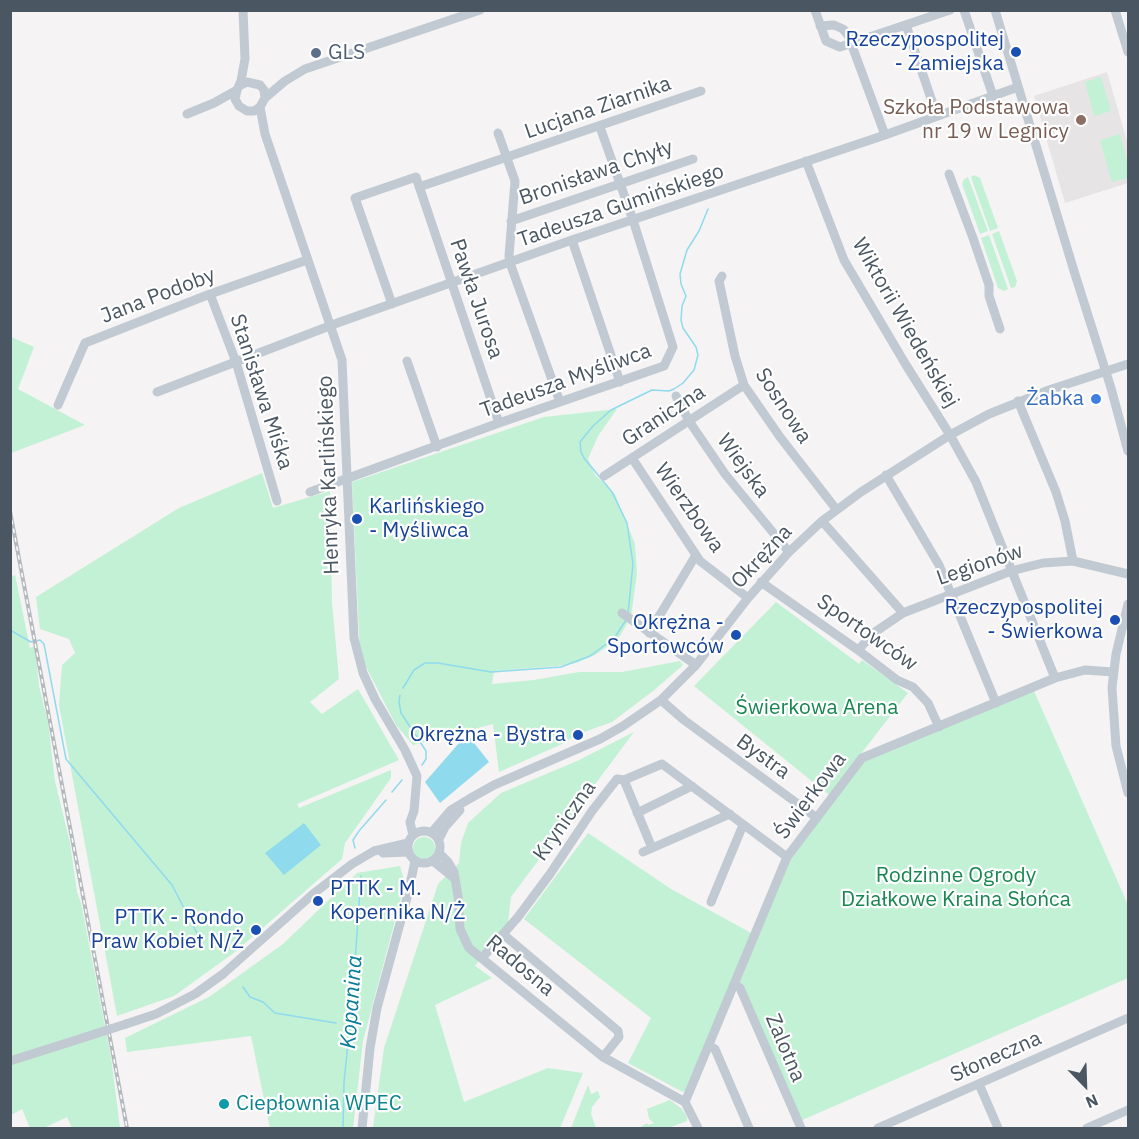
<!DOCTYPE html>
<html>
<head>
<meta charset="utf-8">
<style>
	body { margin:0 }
	#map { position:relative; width:1139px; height:1139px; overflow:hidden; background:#f5f3f3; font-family:"IBM Plex Sans",sans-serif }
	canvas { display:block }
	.frame { position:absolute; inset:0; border:12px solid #4a5661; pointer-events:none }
	.north { position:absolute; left:1055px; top:1055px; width:60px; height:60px; -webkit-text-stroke:4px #fff; paint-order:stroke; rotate:157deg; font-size:16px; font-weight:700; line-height:24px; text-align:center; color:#4a5661 }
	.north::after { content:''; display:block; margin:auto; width:21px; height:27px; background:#4a5661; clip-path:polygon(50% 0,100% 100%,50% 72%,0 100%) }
</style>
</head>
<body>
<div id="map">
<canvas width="1139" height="1139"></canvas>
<div class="frame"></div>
<div class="north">N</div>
</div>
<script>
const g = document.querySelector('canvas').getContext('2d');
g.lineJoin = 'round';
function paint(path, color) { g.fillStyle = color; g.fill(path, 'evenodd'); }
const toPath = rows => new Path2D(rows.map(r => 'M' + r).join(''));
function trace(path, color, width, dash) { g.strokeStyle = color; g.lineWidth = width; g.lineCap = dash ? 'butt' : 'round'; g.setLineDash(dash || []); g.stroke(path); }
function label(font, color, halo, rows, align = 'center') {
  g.font = font + ' "IBM Plex Sans",sans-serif'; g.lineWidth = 4.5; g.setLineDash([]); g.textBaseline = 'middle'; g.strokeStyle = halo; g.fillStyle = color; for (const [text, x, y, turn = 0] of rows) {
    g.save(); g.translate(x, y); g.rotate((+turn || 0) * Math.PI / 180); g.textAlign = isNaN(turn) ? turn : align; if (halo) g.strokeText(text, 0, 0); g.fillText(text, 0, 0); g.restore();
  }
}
paint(toPath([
	[1107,72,1128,144,1128,183,1065,203,1034,96]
]), '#e6e4e5');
paint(toPath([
	[1101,77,1111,111,1094,116,1085,82],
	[1120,134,1128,164,1128,178,1112,182,1100,140],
	[974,175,980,178,998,228,990,231,971,177],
	[968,177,988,231,980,234,962,184,964,179],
	[999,231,1017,281,1015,287,1011,288,992,234],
	[989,235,1008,289,1004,291,998,288,981,238],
	[11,337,34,347,18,389,85,425,11,453],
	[617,409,598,436,588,459,595,475,615,494,635,544,637,573,631,617,618,639,595,655,576,663,557,666,494,671,492,684,534,680,579,672,622,672,680,661,683,665,653,691,612,722,576,735,562,744,499,772,493,724,413,745,396,725,360,655,352,482,544,417],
	[262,473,273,508,330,491,332,602,339,679,310,702,322,714,358,689,399,760,297,804,299,808,391,770,391,778,345,843,342,859,235,952,174,996,117,1016,59,705,62,665,75,653,69,639,40,629,36,597,179,508],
	[15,575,30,648,35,646,39,686,48,722,55,781,70,843,77,892,81,903,111,1057,120,1128,72,1128,67,1117,44,1128,30,1128,22,1109,11,1115,10,577],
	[776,602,859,664,862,660,908,693,829,795,694,686],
	[1034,691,1128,905,1128,978,800,1121,739,980,791,858,864,760],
	[634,732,511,897,508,923,475,966,492,978,435,1005,464,1102,548,1068,583,1073,560,1128,373,1128,384,1048,438,884,459,863,461,843,468,823,501,793,577,761],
	[588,833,671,889,751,933,689,1088,683,1092,628,1063,651,1018,524,919],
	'413 848a11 11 0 1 1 22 0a11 11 0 1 1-22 0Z',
	[400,866,405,883,363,1041,353,1128,270,1128,251,1036,127,1052,125,1038,209,997,283,944,357,873],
	[588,1085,591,1094,598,1091,600,1097,592,1107,591,1114,596,1128,571,1128],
	[670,1100,682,1109,687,1117,687,1121,668,1128,639,1128,647,1123,648,1125,654,1123,649,1119,647,1109]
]), '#c3f1d5');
paint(toPath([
	[467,734,489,762,440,803,425,782],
	[304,823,321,845,284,875,265,853]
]), '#90daee');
trace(toPath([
	[628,613,633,564,627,523,612,492,584,458,581,452,580,442,593,426,611,410,652,390,669,391,674,389,683,383,694,370,698,355,696,347,683,328,681,320,682,306,686,296,681,284,680,274,687,250,699,231,708,209],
	[10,630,31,642,40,640,44,644,66,759,172,885,200,939],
	[403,688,414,670,425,663,438,663,491,672,561,667,590,656,601,648,615,637,626,620],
	[400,695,399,702,401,713,426,751,426,759,422,765],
	[392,792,402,780],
	[355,848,353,840,359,831,386,800],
	[243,987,250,997,263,1002,275,1013,336,1023],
	[343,1128,344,1082,352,1005,361,876]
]), '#90daee', 1.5);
trace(toPath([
	[815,10,826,41,840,47,950,10],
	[964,10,993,96],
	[995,10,1074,271,1111,388,1128,451],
	[1115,10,1128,52],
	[906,25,937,116],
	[820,26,834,25,843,29,848,35,885,135],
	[239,86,247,82,260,85,264,90,265,98,260,107,254,111,247,111,239,106,235,99,237,90,241,81,245,59,243,10],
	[265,98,285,81,305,69,480,10],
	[260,107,265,134,342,360,354,638,363,673,375,699,405,750,417,776,414,811,410,822,413,835],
	[187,114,214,103,237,90],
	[498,133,515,181,509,256,510,263,560,402],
	[806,161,844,260,906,365,950,435,976,482,1055,678],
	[949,174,973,238,989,285,989,296,1000,329],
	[419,187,701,91],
	[511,221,693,159],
	[572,240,620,382],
	[722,276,719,281,735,356,744,385,780,437,836,509],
	[210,294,236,362,277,501],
	[392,304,355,198,416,177,499,423],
	[407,361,437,447],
	[157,392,340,322,572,240,885,135,1018,87],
	[676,396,689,421,725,474,789,552],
	[1018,401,1056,492,1065,521,1073,561],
	[58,405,85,343,210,294,307,260],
	[632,458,700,561,748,598],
	[886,475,939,565,996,703],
	[604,476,744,385],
	[310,492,499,423,664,366,673,347,633,220,600,127],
	[822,521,903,613],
	[761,582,858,650,897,680,913,687,928,703,939,727],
	[1128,604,1116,654,1112,688,1116,746,1128,793],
	[622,613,696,665],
	[649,633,696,555],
	[858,650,875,632,903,613,1011,571,1043,563,1073,561,1128,574],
	[661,700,684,720,817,818],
	[624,780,652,848],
	[637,813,692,786],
	'408 847a16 16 0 1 1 32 0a16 16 0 1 1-32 0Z',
	[432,832,451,810,469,799,494,785,600,739,623,726,661,700,696,665,748,598,789,552,822,521,861,492,950,435,989,414,1049,390,1128,364],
	[439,839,445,827,460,810],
	[643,852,730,814],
	[383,853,408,852],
	[440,854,448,862,454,872,458,896,460,929,469,948,603,1057,685,1102,698,1128],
	[433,861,454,878],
	[711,902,743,825],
	[504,935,618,1031,619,1037,603,1057],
	[482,958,518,917,550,874,592,811,617,779,624,780,662,764,787,857],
	[735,984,740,988,801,1128],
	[126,1024,156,1014,195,994,223,974,313,894,352,864,374,851,408,843],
	[709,1046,715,1049,749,1128],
	[10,1061,95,1034],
	[979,1084,998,1128],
	[685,1102,787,857,862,758,1055,678,1085,670,1113,672],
	[362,1128,370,1048,377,1008,408,894,415,861],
	[878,1128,1128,1018],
	[1087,1128,1128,1110]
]), '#c1cad2', 9);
const rail = toPath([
	[10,511,127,1128]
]);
trace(rail, '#b5b8bd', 4);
trace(rail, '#fff', 1.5, [4.5]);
trace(toPath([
	[95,1034,126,1024]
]), '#c1cad2', 9);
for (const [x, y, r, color] of [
	[1016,52,6,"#1a4fb4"],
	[316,53,6,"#5c6f8a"],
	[1081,120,6,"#8d6e63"],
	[1096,399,6,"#3f7fe0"],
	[357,519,6,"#1a4fb4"],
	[1115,620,6,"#1a4fb4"],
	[736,635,6,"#1a4fb4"],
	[578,735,6,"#1a4fb4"],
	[318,901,6,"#1a4fb4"],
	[256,930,6,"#1a4fb4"],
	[224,1104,6,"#0f9aa8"]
]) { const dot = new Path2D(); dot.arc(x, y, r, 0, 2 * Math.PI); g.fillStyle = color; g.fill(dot); trace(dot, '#fff', 2); }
label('21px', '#164399', '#fff', [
	["Rzeczypospolitej",1004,40],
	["- Zamiejska",1004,64],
	["Karlińskiego",369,507,"left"],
	["- Myśliwca",369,531,"left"],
	["Rzeczypospolitej",1103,608],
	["- Świerkowa",1103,632],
	["Okrężna -",724,623],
	["Sportowców",724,647],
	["Okrężna - Bystra",566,735],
	["PTTK - M.",330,889,"left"],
	["Kopernika N/Ż",330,913,"left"],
	["PTTK - Rondo",244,918],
	["Praw Kobiet N/Ż",244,942]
], 'right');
label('21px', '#4e5e75', '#fff', [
	["GLS",328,53]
], 'left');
label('21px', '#4a5661', '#fff', [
	["Lucjana Ziarnika",598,108,-19],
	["Bronisława Chyły",596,173,-19],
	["Tadeusza Gumińskiego",621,206,-19],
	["Jana Podoby",158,296,-21],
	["Pawła Jurosa",476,299,71],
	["Wiktorii Wiedeńskiej",905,323,60],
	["Tadeusza Myśliwca",566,381,-20],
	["Stanisława Miśka",261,392,72],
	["Sosnowa",783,406,57],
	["Graniczna",664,416,-33],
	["Wiejska",743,466,54],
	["Henryka Karlińskiego",329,475,-92],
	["Wierzbowa",689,508,55],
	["Okrężna",762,557,-47],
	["Legionów",980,565,-19],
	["Sportowców",867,633,35],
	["Bystra",763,757,36],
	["Świerkowa",811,796,-53],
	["Kryniczna",565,821,-55],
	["Radosna",520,966,40],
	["Zalotna",785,1048,67],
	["Słoneczna",996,1057,-24]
]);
label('21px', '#785e54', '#fff', [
	["Szkoła Podstawowa",1069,108],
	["nr 19 w Legnicy",1069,132]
], 'right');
label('21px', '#366cbe', '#fff', [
	["Żabka",1084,399]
], 'right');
label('21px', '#17864f', '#fff', [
	["Świerkowa Arena",817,708],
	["Rodzinne Ogrody",956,876],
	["Działkowe Kraina Słońca",956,900]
]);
label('21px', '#0d838f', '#fff', [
	["Ciepłownia WPEC",236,1104]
], 'left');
label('italic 22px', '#0c7c9b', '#fff', [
	["Kopanina",352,1002,-86]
]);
</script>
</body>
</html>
